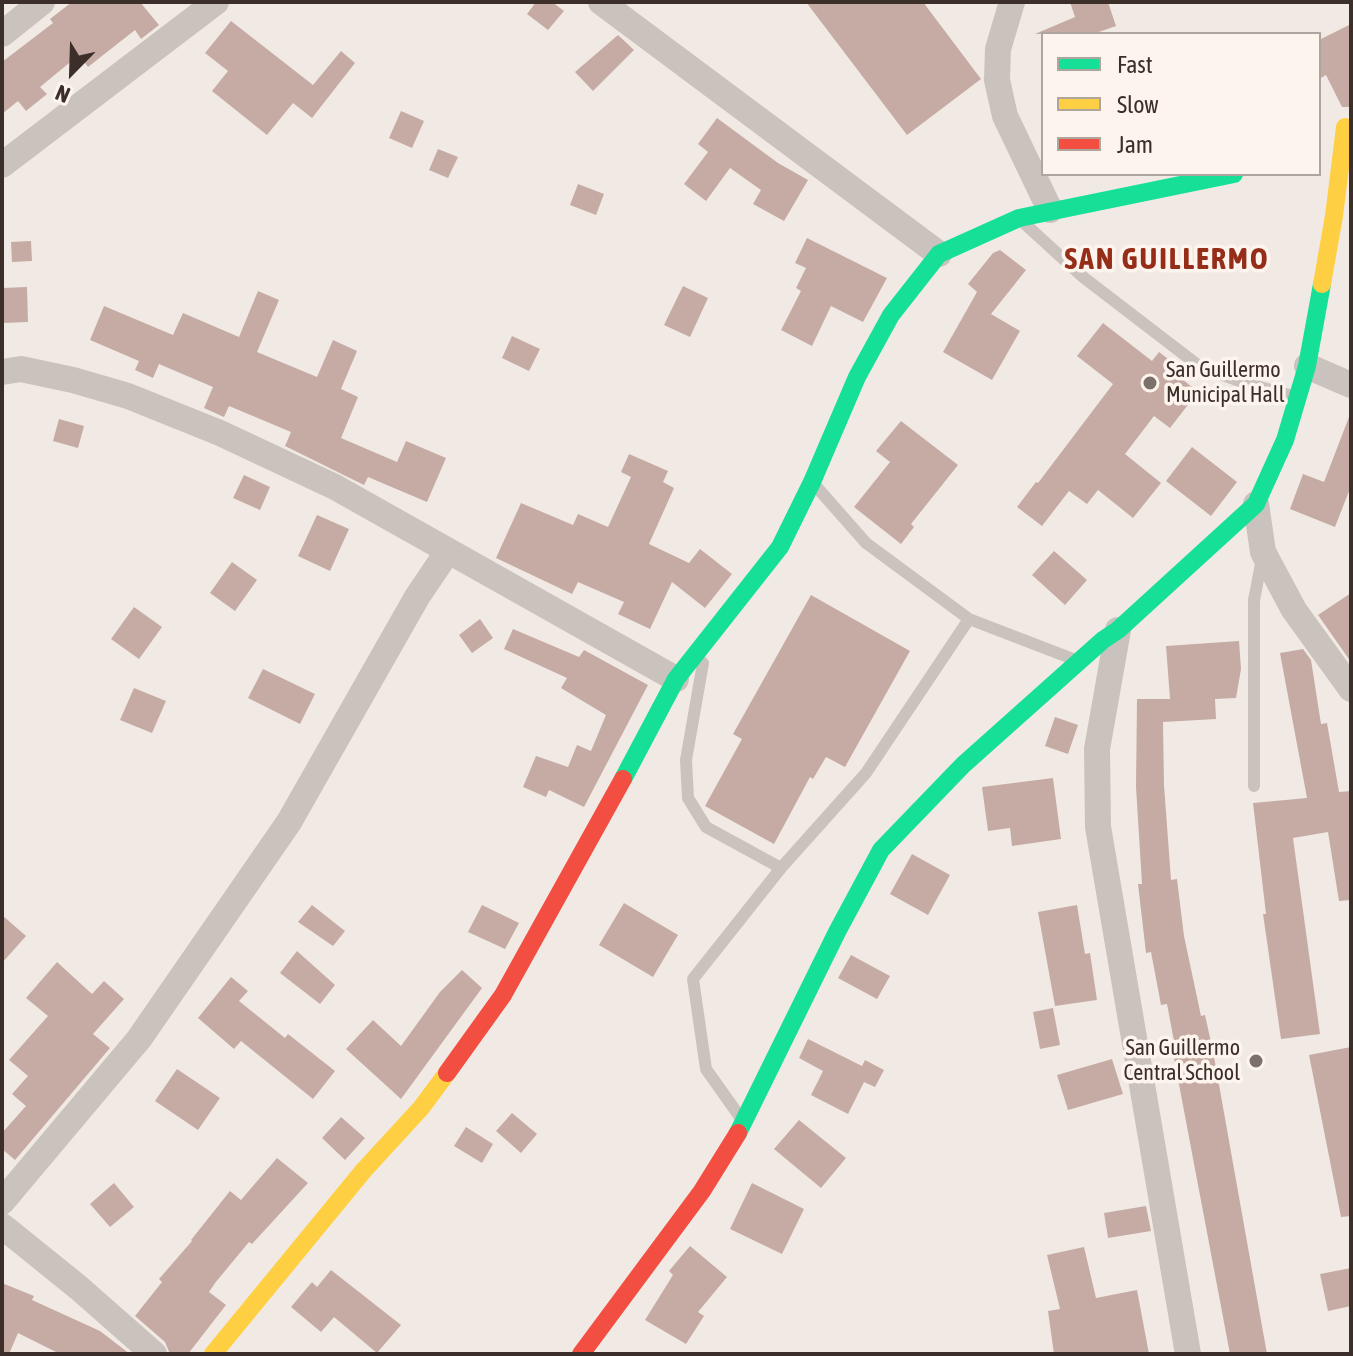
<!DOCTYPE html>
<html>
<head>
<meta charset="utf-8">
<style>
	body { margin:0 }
	#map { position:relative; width:1353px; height:1356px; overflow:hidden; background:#f1eae4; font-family:"Asap Condensed",sans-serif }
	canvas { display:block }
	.frame { position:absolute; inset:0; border:4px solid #3c2e29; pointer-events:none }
	.legend { position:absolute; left:1041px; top:32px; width:280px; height:144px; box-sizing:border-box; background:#fcf4ed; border:2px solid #afa59f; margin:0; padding:10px 14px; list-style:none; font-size:24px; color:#3c2e29 }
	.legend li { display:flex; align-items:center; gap:16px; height:40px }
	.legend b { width:40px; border:2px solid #afa59f }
	.north { position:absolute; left:32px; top:32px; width:80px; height:80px; -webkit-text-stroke:6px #fcf4ed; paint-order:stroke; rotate:203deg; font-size:22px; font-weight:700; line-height:32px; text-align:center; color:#3c2e29 }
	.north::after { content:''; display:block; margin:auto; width:28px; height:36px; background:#3c2e29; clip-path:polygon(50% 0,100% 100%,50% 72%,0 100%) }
</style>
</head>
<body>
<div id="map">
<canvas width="1353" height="1356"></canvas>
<div class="frame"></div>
<ul class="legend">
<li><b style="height:10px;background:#16e098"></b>Fast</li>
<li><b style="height:10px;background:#ffcf43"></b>Slow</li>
<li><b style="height:10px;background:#f24e42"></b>Jam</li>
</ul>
<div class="north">N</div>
</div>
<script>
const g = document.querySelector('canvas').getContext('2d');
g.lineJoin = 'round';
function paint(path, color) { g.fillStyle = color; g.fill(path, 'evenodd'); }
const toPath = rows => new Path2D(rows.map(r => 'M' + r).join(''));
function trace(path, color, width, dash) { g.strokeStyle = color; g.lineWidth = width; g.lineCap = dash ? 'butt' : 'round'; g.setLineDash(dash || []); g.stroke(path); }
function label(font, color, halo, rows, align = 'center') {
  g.font = font + ' "Asap Condensed",sans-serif'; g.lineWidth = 7; g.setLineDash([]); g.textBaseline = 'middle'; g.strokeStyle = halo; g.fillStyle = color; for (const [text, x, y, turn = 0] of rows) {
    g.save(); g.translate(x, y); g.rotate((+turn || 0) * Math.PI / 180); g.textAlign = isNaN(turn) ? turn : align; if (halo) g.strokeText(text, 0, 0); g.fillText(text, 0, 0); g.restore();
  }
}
paint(toPath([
	[72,2,140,2,159,25,141,39,135,30,88,67,79,55,40,87,47,94,26,111,18,101,2,114,2,62,53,23,50,19],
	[536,2,552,2,564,11,548,30,527,14],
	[806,2,923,2,981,79,907,135],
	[1070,2,1108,2,1116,26,1093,34,1035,34,1075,17],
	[231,21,313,85,341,51,355,63,312,118,293,103,267,135,212,91,228,71,205,53],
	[1351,24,1351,107,1342,107,1326,75,1319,79,1319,40],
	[618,35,634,50,593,91,575,72],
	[401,111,424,121,412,148,389,138],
	[717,118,778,163,808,180,784,221,753,204,761,190,730,168,706,201,684,184,708,152,698,144],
	[438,149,458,157,448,178,429,170],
	[578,184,604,194,596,215,570,205],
	[807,238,887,278,863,322,831,306,812,346,781,330,801,291,796,288,806,268,795,263],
	[31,241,32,261,12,262,11,242],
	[1000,250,1026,270,991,314,1020,331,992,380,943,352,977,292,968,284,993,253],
	[683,286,708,298,690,337,664,325],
	[27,287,28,322,2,323,2,288],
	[258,291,279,300,257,352,317,377,333,340,357,351,341,389,358,397,341,438,397,462,406,441,446,458,427,502,368,477,364,485,285,446,291,432,229,406,224,417,204,408,213,387,159,364,153,378,135,370,139,361,90,340,104,306,173,335,183,313,239,337],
	[1103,323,1152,361,1159,352,1180,368,1176,374,1198,392,1170,428,1154,416,1125,454,1161,483,1133,518,1098,490,1087,504,1069,491,1042,526,1017,507,1036,482,1038,483,1113,384,1077,356],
	[512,336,540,349,529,371,502,358],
	[1349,417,1351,486,1335,527,1290,509,1303,474,1324,482],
	[59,419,84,426,78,448,53,441],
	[901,421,958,465,911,524,914,527,901,544,854,507,890,462,876,451],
	[1192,447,1237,482,1211,516,1166,481],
	[629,454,668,471,663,482,674,488,649,544,689,563,700,549,732,574,705,608,672,582,650,629,618,614,624,602,578,582,572,594,496,558,521,503,573,525,578,514,608,527,631,477,621,472],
	[244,475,270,487,260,510,233,498],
	[317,515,349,529,330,571,298,556],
	[1054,551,1087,580,1065,605,1032,575],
	[232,562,257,580,235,611,210,593],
	[1351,593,1351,662,1318,615],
	[811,595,910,651,845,767,826,757,813,779,810,777,774,844,705,806,742,739,733,734],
	[134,607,162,627,139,659,111,639],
	[480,619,493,638,472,653,459,635],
	[513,629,579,657,584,650,648,685,584,807,549,790,546,797,523,787,536,756,568,767,577,745,591,751,606,715,561,688,567,678,504,649],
	[1239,641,1241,669,1236,698,1215,699,1216,719,1163,722,1164,785,1171,880,1177,879,1184,936,1201,1016,1205,1015,1213,1051,1267,1354,1230,1354,1174,1058,1177,1057,1167,1004,1161,1005,1151,952,1146,953,1138,884,1142,884,1136,787,1137,699,1170,699,1166,646],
	[1303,649,1311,660,1321,724,1327,723,1339,792,1351,791,1351,900,1339,901,1328,832,1293,838,1320,1034,1281,1039,1263,914,1266,914,1253,803,1307,798,1280,653],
	[263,669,315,694,300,724,248,698],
	[134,688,166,701,152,733,120,720],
	[1055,717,1078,725,1068,754,1045,746],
	[1053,778,1061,839,1012,846,1010,828,988,831,982,787],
	[912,854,950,875,928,915,890,894],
	[624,903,678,935,653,977,599,945],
	[312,905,345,931,333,946,298,922],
	[482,905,519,923,505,949,468,932],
	[1077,905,1085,954,1090,953,1097,1000,1055,1006,1038,912],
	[2,915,26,936,2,963],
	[297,951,335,985,320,1004,280,973],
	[851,955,890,976,877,999,838,978],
	[57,962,92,994,104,981,124,999,93,1034,110,1048,15,1160,2,1149,2,1133,26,1106,12,1094,28,1076,9,1060,48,1016,26,998],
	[462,970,482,988,401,1099,346,1049,373,1020,401,1046,440,992],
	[231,977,248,991,239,1001,285,1038,288,1034,335,1071,313,1099,241,1041,234,1049,198,1018],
	[1053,1008,1060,1045,1040,1049,1033,1012],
	[808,1039,862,1066,865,1060,884,1070,875,1087,864,1082,848,1114,811,1095,823,1071,799,1058],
	[1351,1047,1351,1216,1341,1217,1309,1055],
	[1112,1059,1123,1094,1068,1110,1057,1075],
	[177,1069,220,1098,198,1130,155,1101],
	[512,1113,537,1134,521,1153,496,1131],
	[341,1117,365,1138,345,1160,322,1138],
	[799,1120,846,1158,821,1188,774,1149],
	[466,1127,493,1144,482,1163,454,1146],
	[277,1158,308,1183,252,1244,249,1242,215,1283,209,1292,226,1305,188,1354,170,1354,165,1342,135,1316,162,1282,159,1279,192,1241,191,1240,230,1191,241,1200],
	[114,1183,134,1207,110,1227,90,1204],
	[752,1183,804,1209,782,1254,730,1229],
	[1146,1206,1151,1231,1108,1238,1104,1213],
	[690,1246,727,1277,698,1312,704,1316,686,1344,645,1320,673,1275,669,1271],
	[1084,1247,1096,1298,1137,1290,1149,1354,1054,1354,1048,1311,1060,1309,1047,1255],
	[1351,1268,1351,1306,1328,1311,1320,1274],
	[331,1270,401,1325,377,1353,334,1317,321,1332,291,1307,312,1282,317,1287],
	[2,1283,34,1296,32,1300,100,1331,130,1354,60,1354,18,1333,9,1354,2,1354]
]), '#c6aba4');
trace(toPath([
	[1024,223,1083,277,1199,366,1245,383,1293,396],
	[814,484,866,543,969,619,1073,659],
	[703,663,686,760,688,798,706,827,781,868],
	[1254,786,1254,600,1262,559],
	[740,1117,706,1069,693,979,781,868,866,773,969,619]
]), '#cac2bd', 12);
trace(toPath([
	[601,2,939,254],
	[1012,2,998,49,997,80,1005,116,1050,210],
	[2,34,42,2],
	[2,165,216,2],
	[1307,366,1351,385],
	[2,372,21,369,73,380,128,396,220,433,335,487,676,679],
	[1256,504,1263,552,1294,610,1351,689],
	[1118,630,1097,749,1098,827,1188,1354],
	[2,1202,139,1039,289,822,417,597,448,551],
	[2,1226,79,1288,154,1354]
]), '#cac2bd', 26);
trace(toPath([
	[623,779,676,679,780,547,812,482,857,377,891,315,939,254,1019,218,1234,174],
	[738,1133,837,932,881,850,963,765,1103,640,1118,630,1256,504,1285,440,1307,366,1322,284]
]), '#16e098', 18);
trace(toPath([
	[1322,284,1334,216,1345,127],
	[213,1354,364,1170,421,1108,447,1073]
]), '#ffcf43', 18);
trace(toPath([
	[447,1073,503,995,623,779],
	[581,1354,702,1191,738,1133]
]), '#f24e42', 18);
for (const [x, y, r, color] of [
	[1150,383,8,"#7b706a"],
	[1256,1061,8,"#7b706a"]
]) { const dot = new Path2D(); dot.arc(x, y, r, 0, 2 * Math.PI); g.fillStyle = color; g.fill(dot); trace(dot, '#fcf4ed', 3); }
label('22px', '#3c2e29', '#fcf4ed', [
	["San Guillermo",1166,370],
	["Municipal Hall",1166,395],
	["San Guillermo",1240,1048,"right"],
	["Central School",1240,1073,"right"]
], 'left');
g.letterSpacing = '2px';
label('bold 30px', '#952d19', '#fcf4ed', [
	["SAN GUILLERMO",1167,260]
]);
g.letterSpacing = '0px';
</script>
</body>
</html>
